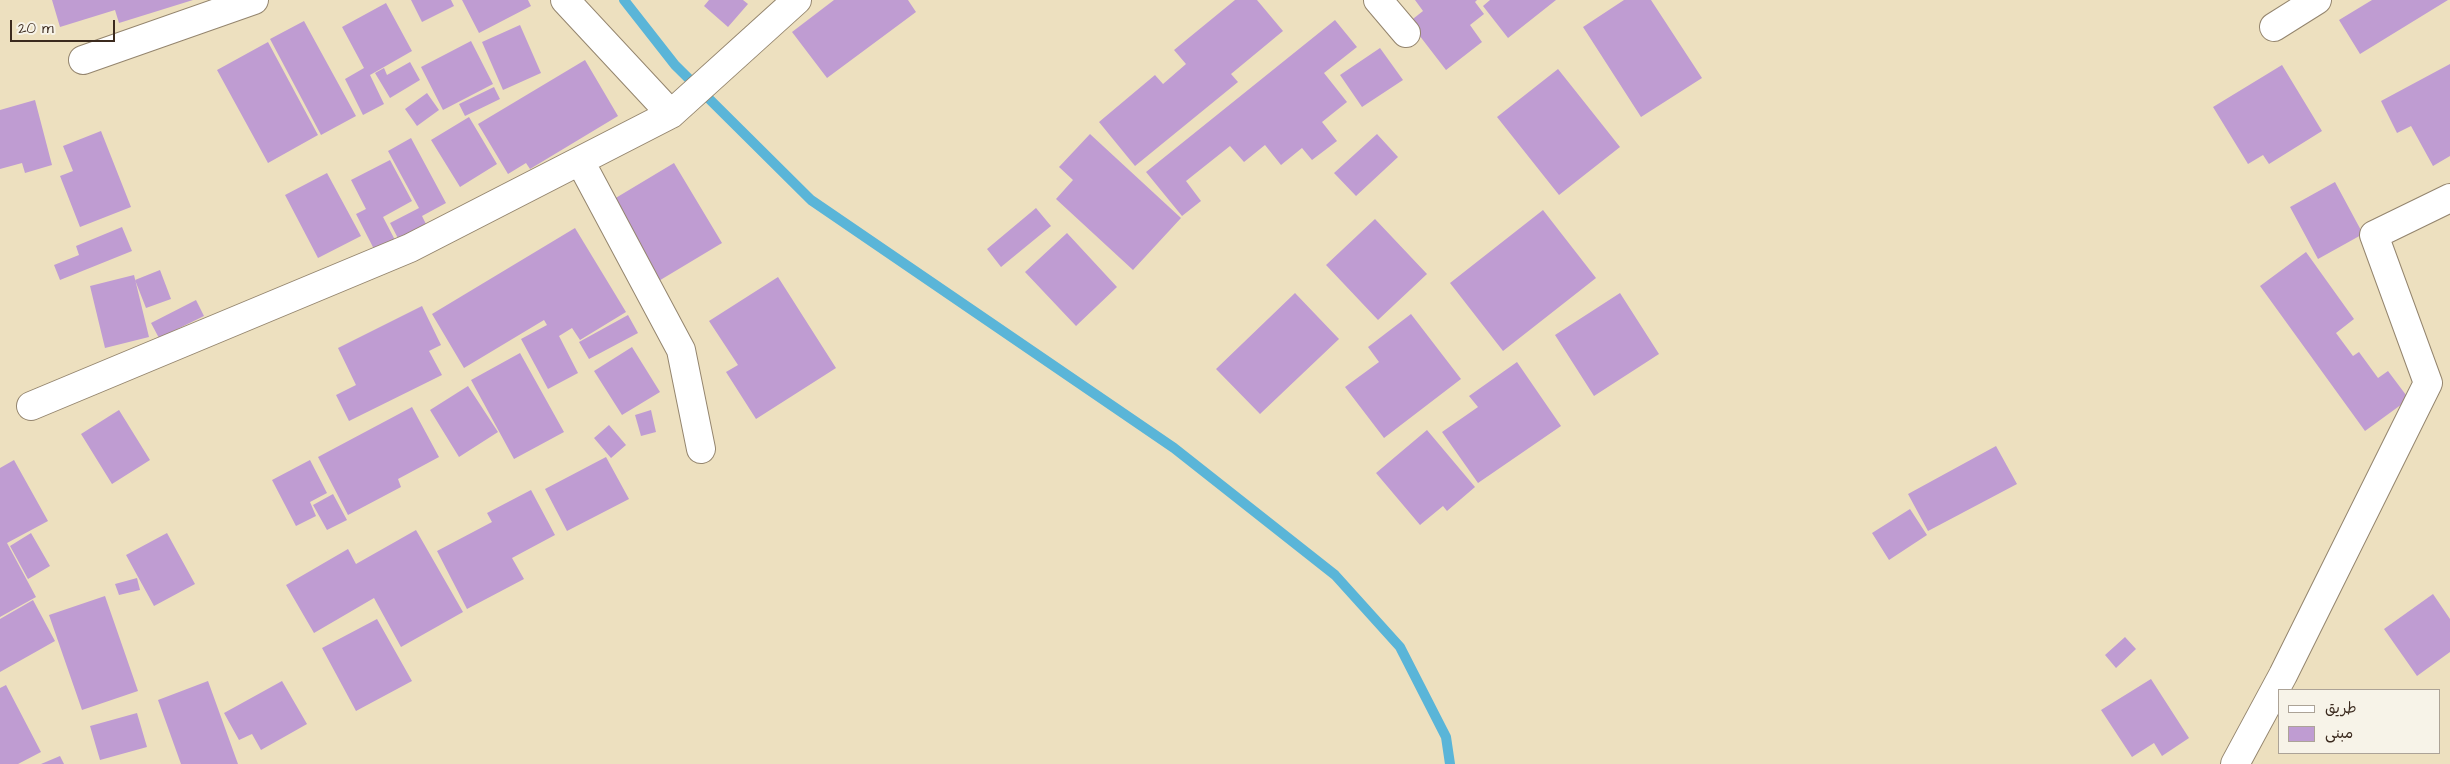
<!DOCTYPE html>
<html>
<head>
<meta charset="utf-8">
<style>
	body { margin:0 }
	#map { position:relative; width:2450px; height:764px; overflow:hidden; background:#ede0bf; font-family:"Architects Daughter","Playpen Sans Arabic",sans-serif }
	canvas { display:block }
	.legend { position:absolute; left:2278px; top:689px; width:162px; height:65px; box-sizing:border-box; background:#f7f3e8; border:1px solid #aca397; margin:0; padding:6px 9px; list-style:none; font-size:15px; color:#3b2a1e }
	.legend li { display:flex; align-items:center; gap:10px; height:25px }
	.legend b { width:25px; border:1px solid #aca397 }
	.scale { position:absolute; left:10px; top:20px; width:105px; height:22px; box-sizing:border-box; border:2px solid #3b2a1e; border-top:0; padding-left:6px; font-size:15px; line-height:18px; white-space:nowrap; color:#3b2a1e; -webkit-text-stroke:4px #f7f3e8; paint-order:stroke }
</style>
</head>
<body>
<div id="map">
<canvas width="2450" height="764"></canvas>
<ul class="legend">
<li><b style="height:6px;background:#fff"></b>طريق</li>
<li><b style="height:14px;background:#bf9cd2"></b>مبنى</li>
</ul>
<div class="scale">20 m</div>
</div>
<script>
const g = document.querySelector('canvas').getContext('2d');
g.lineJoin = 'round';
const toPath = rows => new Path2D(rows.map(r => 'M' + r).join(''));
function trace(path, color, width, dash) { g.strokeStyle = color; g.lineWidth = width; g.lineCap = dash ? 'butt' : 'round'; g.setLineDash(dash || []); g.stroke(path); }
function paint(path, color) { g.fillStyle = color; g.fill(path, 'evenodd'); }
trace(toPath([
	[624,0,675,65,811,200,1174,448,1335,575,1400,647,1446,737,1450,764]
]), '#5ab5d8', 10);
paint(toPath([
	[52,0,193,0,119,23,115,10,60,27],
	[411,0,451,0,454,6,422,22],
	[462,0,528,0,531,6,479,33],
	[709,0,743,0,748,4,728,27,704,6],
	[834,0,908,0,916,12,827,78,792,32],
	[1235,0,1257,0,1283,31,1231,74,1238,82,1135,166,1099,122,1155,75,1163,84,1186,64,1174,50],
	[1415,0,1477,0,1475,2,1484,14,1470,25,1482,42,1446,70,1409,22,1423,11],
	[1490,0,1556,0,1508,38,1483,6],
	[1624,0,1651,0,1702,78,1641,117,1583,27],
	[2372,0,2448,0,2360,54,2339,20],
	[386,3,412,51,370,75,384,104,363,115,345,79,364,68,342,27],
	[1335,20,1357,47,1324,73,1347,102,1322,122,1337,141,1312,160,1302,148,1281,165,1265,145,1244,162,1230,146,1186,181,1201,201,1182,216,1146,172],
	[304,21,356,116,321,135,270,39],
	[520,25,541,73,503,90,482,42],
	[471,41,493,84,443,110,421,67],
	[268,42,318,135,268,163,217,70],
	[1380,48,1403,80,1362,107,1340,75],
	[585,60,618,116,530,169,526,163,508,174,478,124],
	[410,62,420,80,390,98,375,73,384,68,387,75],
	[2450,64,2450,156,2433,166,2411,126,2397,133,2381,101],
	[2282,65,2322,131,2269,164,2263,155,2248,164,2213,107],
	[1558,69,1620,147,1559,195,1497,117],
	[494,87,500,99,465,116,459,104],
	[427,93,439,110,417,126,405,109],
	[35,100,52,165,25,173,22,163,0,169,0,110],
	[469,117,497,164,460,187,431,140],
	[101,131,131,207,80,227,60,176,73,171,63,146],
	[1090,134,1181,218,1133,270,1056,199,1073,180,1059,167],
	[1377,134,1398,157,1356,196,1334,173],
	[411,138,446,203,422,216,429,230,401,244,390,223,419,208,388,151],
	[390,160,412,201,383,217,395,240,375,251,356,214,366,209,351,180],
	[674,163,722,243,657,282,609,202],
	[327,173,361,236,318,258,285,195],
	[2335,182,2363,234,2318,259,2290,207],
	[1036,208,1051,226,1001,267,987,249],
	[1543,210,1596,278,1503,351,1450,283],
	[1375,219,1427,274,1378,320,1326,265],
	[122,227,132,251,60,280,54,265,79,255,76,246],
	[575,228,626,312,580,340,572,328,559,336,578,373,548,389,521,339,547,325,544,320,464,368,432,314],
	[1067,233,1117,287,1076,326,1025,272],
	[2306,252,2354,319,2336,333,2353,356,2359,352,2378,378,2388,371,2409,399,2365,431,2260,286],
	[160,270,171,299,146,308,135,280],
	[134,275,149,337,105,348,90,286],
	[778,277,836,368,756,419,726,372,738,365,709,321],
	[1295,293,1339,339,1260,414,1216,369],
	[1620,293,1659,354,1594,396,1555,335],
	[196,300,204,316,159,338,151,323],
	[422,306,441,345,429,351,442,375,349,421,336,395,356,385,338,348],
	[1411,314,1461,379,1384,438,1345,387,1379,362,1368,347],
	[628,315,638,333,589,359,579,342],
	[632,347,660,392,622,415,594,371],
	[520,353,564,432,514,459,471,380],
	[1517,362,1561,426,1478,483,1442,432,1478,407,1469,396],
	[468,386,498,432,459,457,430,410],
	[412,407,439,457,398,479,401,487,348,515,318,457],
	[119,410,150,460,112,484,81,434],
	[651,410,656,432,641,436,635,415],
	[609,425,626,445,611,458,594,438],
	[1427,430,1475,487,1447,511,1443,506,1420,525,1376,473],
	[1996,446,2017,484,1928,531,1908,494],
	[606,457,629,499,567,531,545,489],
	[14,460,48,521,7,543,36,597,0,617,0,468],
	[310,460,327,493,310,502,316,516,296,526,272,480],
	[531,490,555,535,512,558,524,579,467,609,437,551,492,522,487,513],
	[333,494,347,520,327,530,313,505],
	[1910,509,1927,535,1889,560,1872,533],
	[416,530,463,612,401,647,374,598,314,633,286,585,348,549,356,564],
	[31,533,50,566,28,579,10,546],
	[167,533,195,584,154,606,126,555],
	[137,578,140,590,119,595,115,584],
	[2433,594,2450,619,2450,652,2417,676,2384,629],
	[105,596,138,691,82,710,49,615],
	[33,600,55,641,0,672,0,619],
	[377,619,412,681,356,711,322,648],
	[2125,637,2136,649,2116,668,2105,655],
	[2151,679,2189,738,2162,756,2154,743,2132,757,2101,710],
	[208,681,238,764,181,764,158,700],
	[282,681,307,724,261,750,252,734,239,740,224,713],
	[6,685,41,752,18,764,0,764,0,688],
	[137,713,147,747,100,760,90,726],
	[60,756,64,764,41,764]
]), '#bf9cd2');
const minor = toPath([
	[565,0,671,114],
	[1378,0,1406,33],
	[2274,27,2317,0],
	[83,60,254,0],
	[580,161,681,350,701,449],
	[31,406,410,248,671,114,797,0],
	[2235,764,2283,675,2428,383,2374,235,2450,198]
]);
trace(minor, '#94856e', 30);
trace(minor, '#fff', 28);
</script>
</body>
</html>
